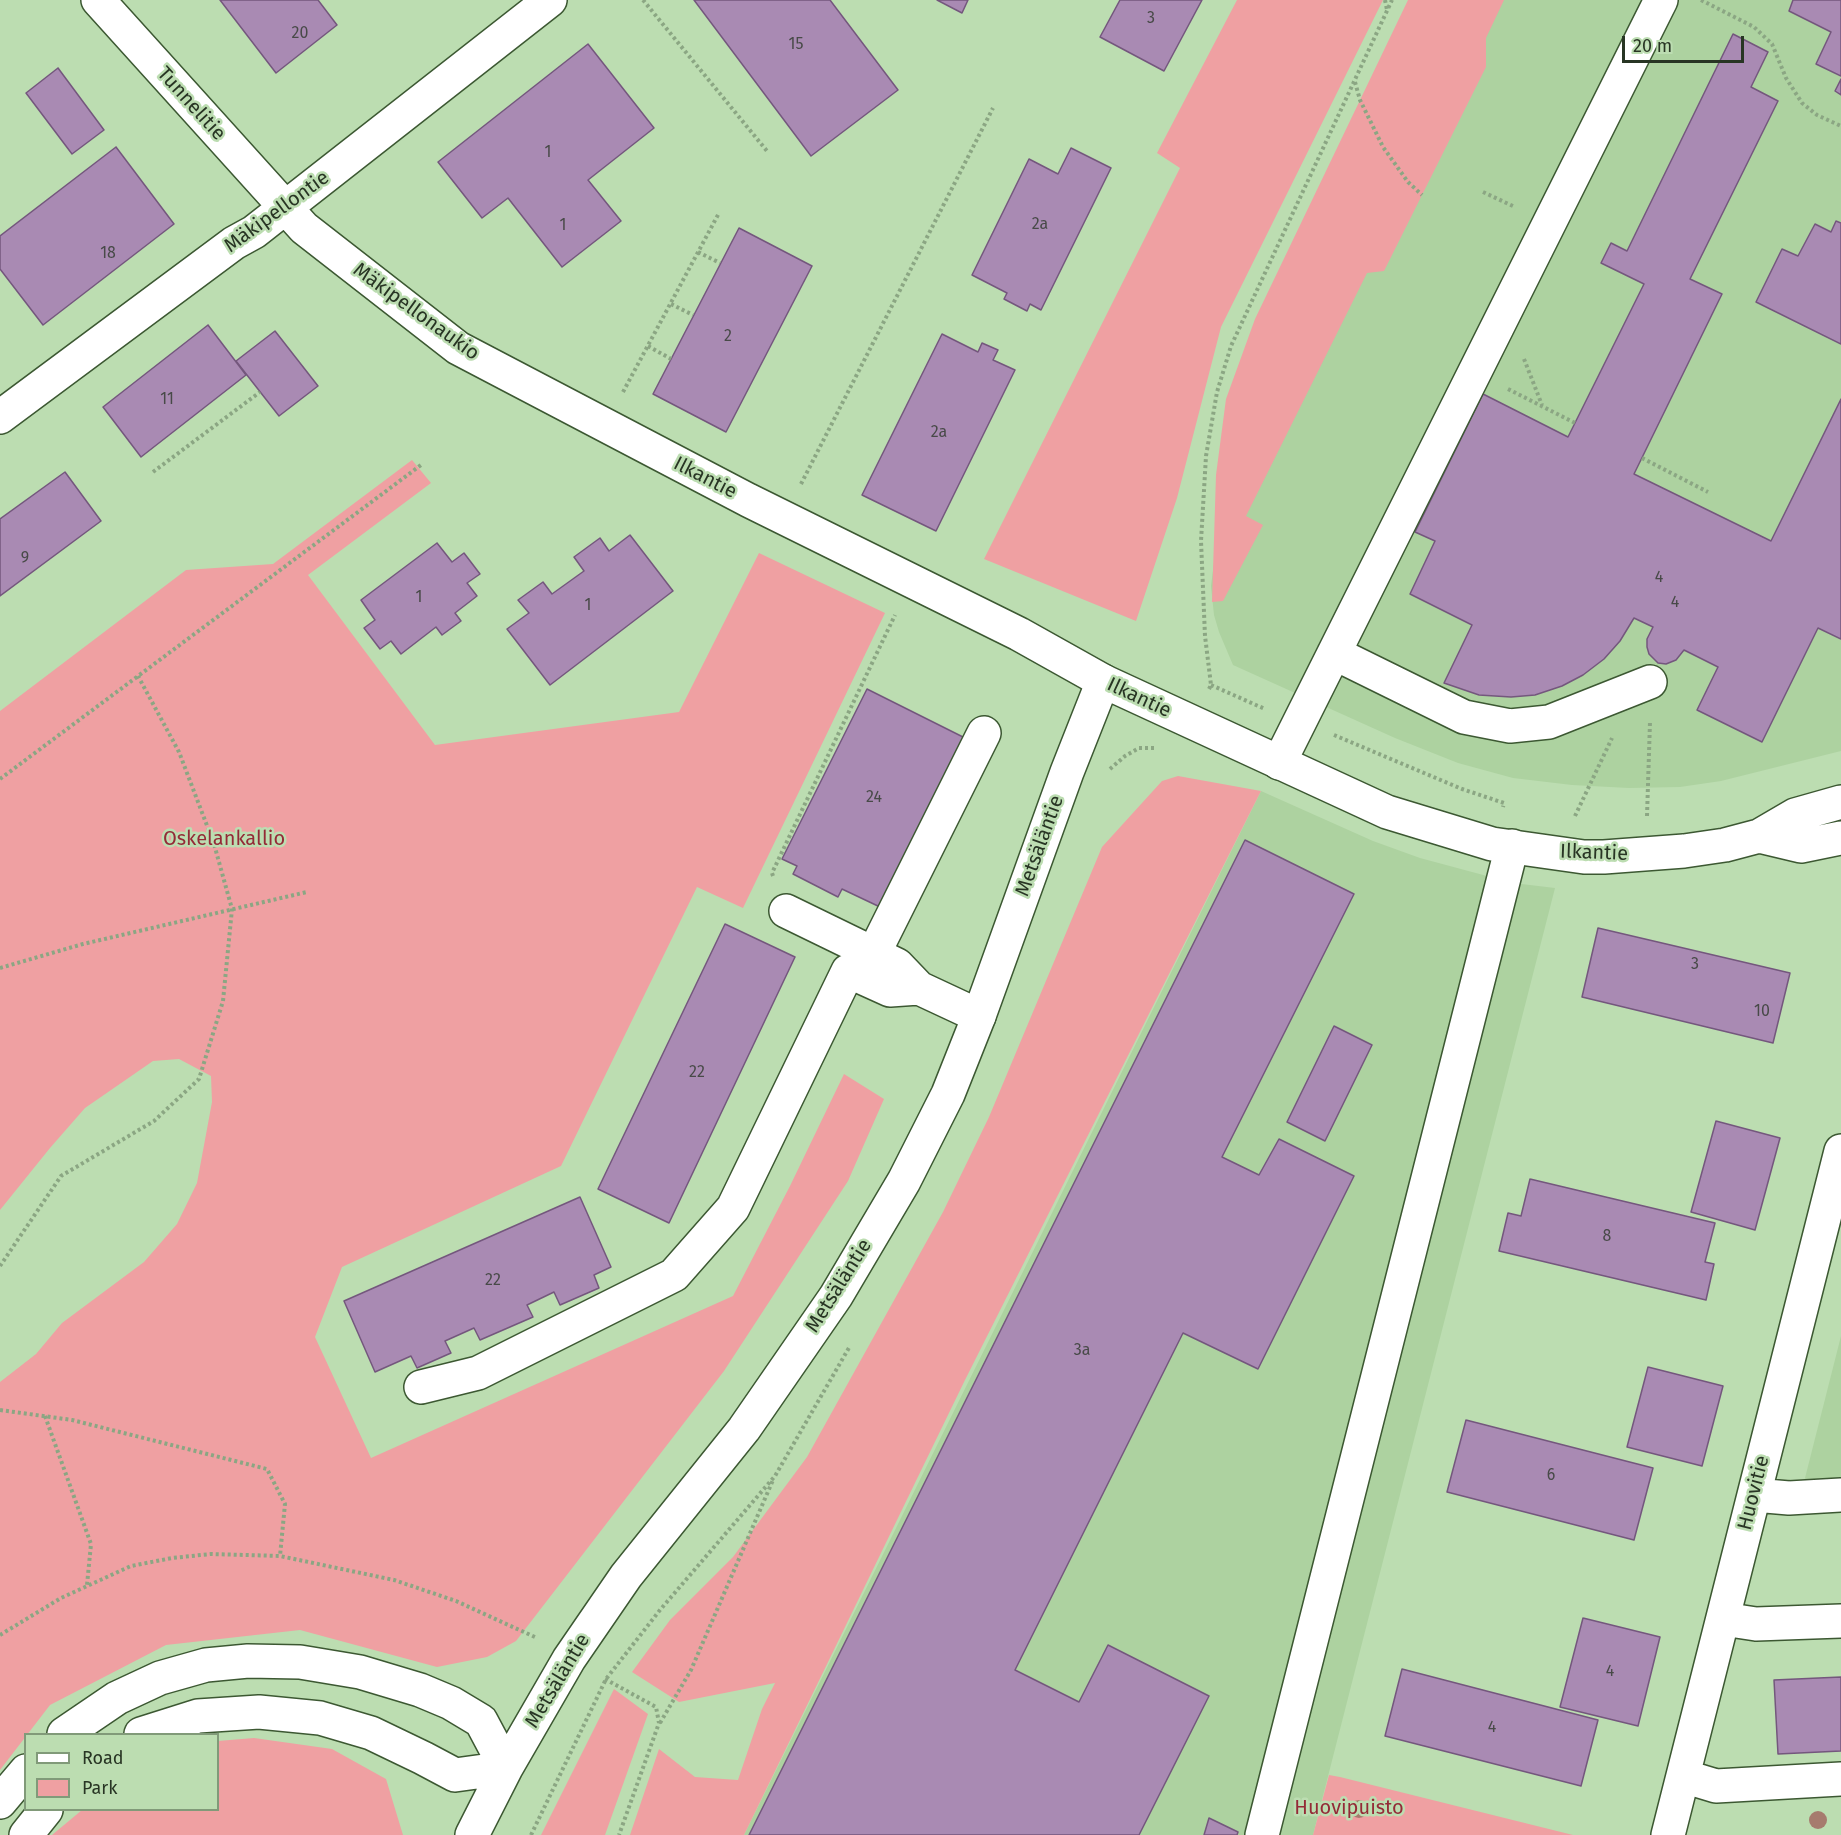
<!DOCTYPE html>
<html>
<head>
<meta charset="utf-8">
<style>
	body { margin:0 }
	#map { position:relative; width:1841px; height:1835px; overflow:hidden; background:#bcddb1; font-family:"Fira Sans",sans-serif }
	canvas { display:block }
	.legend { position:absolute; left:24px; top:1733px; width:195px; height:78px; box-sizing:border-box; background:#bcddb1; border:2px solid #819a79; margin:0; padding:8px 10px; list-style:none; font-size:18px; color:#283524 }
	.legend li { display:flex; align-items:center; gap:12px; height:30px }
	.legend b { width:30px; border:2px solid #819a79 }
	.scale { position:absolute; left:1622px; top:36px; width:122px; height:27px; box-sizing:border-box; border:3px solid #283524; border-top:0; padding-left:8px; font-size:18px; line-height:21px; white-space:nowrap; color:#283524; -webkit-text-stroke:4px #bcddb1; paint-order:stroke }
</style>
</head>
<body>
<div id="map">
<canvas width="1841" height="1835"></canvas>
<ul class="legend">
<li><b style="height:8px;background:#fff"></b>Road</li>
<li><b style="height:16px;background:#efa0a2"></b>Park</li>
</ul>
<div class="scale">20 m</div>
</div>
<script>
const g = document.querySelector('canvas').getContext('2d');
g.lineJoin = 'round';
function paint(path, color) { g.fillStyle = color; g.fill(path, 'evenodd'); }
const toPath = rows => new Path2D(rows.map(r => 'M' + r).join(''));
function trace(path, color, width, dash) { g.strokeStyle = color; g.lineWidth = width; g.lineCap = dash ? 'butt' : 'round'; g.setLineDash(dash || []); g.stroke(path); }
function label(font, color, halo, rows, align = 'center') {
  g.font = font + ' "Fira Sans",sans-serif'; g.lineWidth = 5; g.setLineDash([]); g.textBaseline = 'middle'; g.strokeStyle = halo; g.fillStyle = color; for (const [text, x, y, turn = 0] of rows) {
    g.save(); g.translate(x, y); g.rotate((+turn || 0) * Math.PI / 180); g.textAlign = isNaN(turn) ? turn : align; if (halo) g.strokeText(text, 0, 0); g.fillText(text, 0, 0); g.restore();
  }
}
paint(toPath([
	[1487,0,1841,0,1841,751,1721,781,1680,787,1629,788,1572,785,1513,778,1458,763,1395,738,1233,665,1219,632,1214,615,1211,586,1216,547],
	[1261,791,1373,841,1420,858,1513,883,1555,888,1313,1835,744,1835],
	[1841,1336,1841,1480,1804,1482]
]), '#add2a0');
paint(toPath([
	[1237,0,1383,0,1221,327,1177,498,1136,621,984,559,1180,168,1157,153],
	[1408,0,1504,0,1486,38,1486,67,1384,271,1367,273,1246,516,1263,525,1223,601,1212,602,1216,475,1226,399,1255,319],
	[412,460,431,483,308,575,435,745,679,712,759,553,885,613,743,908,697,887,561,1166,342,1267,315,1337,371,1458,733,1296,790,1186,844,1074,884,1099,848,1181,724,1371,516,1641,487,1657,437,1667,300,1630,166,1645,50,1705,0,1770,0,1382,36,1354,62,1323,144,1262,177,1224,197,1183,212,1102,211,1076,179,1059,153,1061,85,1108,50,1148,0,1210,0,711,186,570,273,564],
	[1178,776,1261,791,965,1380,744,1835,630,1835,659,1749,695,1777,738,1780,762,1709,775,1683,679,1702,632,1672,670,1620,733,1557,807,1457,943,1212,989,1117,1102,847,1162,781],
	[614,1689,648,1714,605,1835,541,1835],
	[254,1738,332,1749,386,1779,403,1835,52,1835,82,1810,218,1810,218,1741],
	[1329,1775,1340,1777,1573,1835,1313,1835]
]), '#efa0a2');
const building = toPath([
	[220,0,318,0,337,25,276,73,220,0],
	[694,0,830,0,898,90,811,156,694,0],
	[937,0,968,0,962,13,937,0],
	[1120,0,1202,0,1164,71,1100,37,1120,0],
	[1793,0,1841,0,1841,76,1816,64,1831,32,1789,11,1793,0],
	[1733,34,1768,52,1751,87,1778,101,1690,279,1722,294,1634,474,1771,541,1841,399,1841,639,1818,628,1762,742,1697,710,1718,667,1684,650,1676,660,1666,664,1658,663,1649,654,1647,647,1647,639,1653,627,1634,618,1620,641,1604,659,1583,675,1562,686,1535,695,1511,697,1479,695,1444,683,1472,625,1410,594,1435,541,1415,532,1483,394,1568,437,1644,284,1601,263,1611,243,1627,251,1733,34],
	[588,44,654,128,588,180,621,221,562,267,508,198,482,218,438,162,588,44],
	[58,68,104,130,72,154,26,93,58,68],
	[1841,79,1841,95,1835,91,1841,79],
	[116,147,174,224,43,325,0,269,0,236,116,147],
	[1071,148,1111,168,1041,310,1030,304,1027,311,1004,299,1007,293,972,275,1029,159,1058,174,1071,148],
	[1836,221,1841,223,1841,344,1756,302,1782,249,1798,256,1815,224,1831,232,1836,221],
	[739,228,812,266,726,432,653,394,739,228],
	[208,325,246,375,141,457,103,407,208,325],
	[275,331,318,386,279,416,236,361,275,331],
	[942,334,978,352,982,343,998,350,993,360,1015,370,936,531,862,495,942,334],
	[65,472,101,521,0,596,0,519,65,472],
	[630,535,673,591,550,685,507,629,529,613,518,600,543,582,552,594,584,571,574,557,600,538,609,551,630,535],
	[437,543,452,562,464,553,480,574,467,583,477,596,455,613,461,621,442,635,436,627,401,654,391,641,380,649,364,628,375,620,361,600,437,543],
	[867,689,965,738,880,907,842,889,838,897,793,874,797,866,782,859,867,689],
	[1245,840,1354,894,1222,1157,1259,1175,1279,1139,1354,1176,1258,1369,1183,1333,1015,1670,1079,1702,1108,1645,1209,1696,1139,1835,749,1835,1245,840],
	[725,924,795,957,669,1223,598,1189,725,924],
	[1598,928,1790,973,1773,1043,1582,997,1598,928],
	[1334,1026,1372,1045,1325,1141,1287,1122,1334,1026],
	[1716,1121,1780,1138,1755,1230,1691,1212,1716,1121],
	[1530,1179,1715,1223,1705,1262,1714,1264,1706,1300,1499,1251,1508,1213,1521,1216,1530,1179],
	[580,1197,611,1267,594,1275,599,1288,560,1305,554,1292,527,1305,533,1317,480,1340,474,1328,445,1341,451,1353,417,1368,411,1356,375,1372,344,1301,580,1197],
	[1648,1367,1723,1386,1702,1466,1627,1447,1648,1367],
	[1466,1420,1653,1468,1634,1540,1447,1492,1466,1420],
	[1583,1618,1660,1637,1638,1726,1560,1707,1583,1618],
	[1402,1669,1598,1720,1581,1786,1385,1736,1402,1669],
	[1841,1677,1841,1751,1778,1754,1774,1680,1841,1677],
	[1209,1818,1238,1832,1237,1835,1204,1835,1209,1818]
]);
paint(building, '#a98ab3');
trace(building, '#74577d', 1.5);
const minor = toPath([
	[98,0,304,228,458,348,748,500,1019,634,1103,681],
	[0,417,234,243,254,232,550,0],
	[1334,653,1464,717,1510,726,1549,722,1650,682],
	[1279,763,1661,0],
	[786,911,897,965,919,988,979,1016],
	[874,953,984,733],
	[421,1387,478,1373,674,1275,733,1208,848,971,890,990,919,988],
	[1754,1495,1789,1498,1841,1495],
	[1723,1619,1756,1624,1841,1621],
	[1683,1776,1716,1786,1841,1779],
	[1262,1835,1512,846],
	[1668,1835,1841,1151]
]);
const major = toPath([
	[1759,836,1801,846,1841,838],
	[64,1734,117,1698,160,1678,206,1665,248,1661,300,1662,360,1672,420,1690,451,1703,481,1721,506,1768],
	[141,1734,198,1716,259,1712,320,1718,371,1733,423,1758,455,1775,506,1768],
	[0,1802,26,1771],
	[26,1835,46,1810],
	[472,1835,506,1768,569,1659,626,1576,744,1429,836,1296,904,1181,948,1094,979,1016,1067,772,1103,681,1387,812,1492,844,1584,857,1604,857,1684,851,1725,845,1759,836,1795,815,1841,802]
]);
trace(minor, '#3c5832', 36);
trace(major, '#3c5832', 36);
trace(toPath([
	[643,0,767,151],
	[1385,0,1387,10],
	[1701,0,1754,27,1772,44,1786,78,1802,103,1817,115,1841,126],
	[1355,82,1360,100,1383,147,1408,182,1422,195],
	[1483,192,1515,207],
	[698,252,720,263],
	[671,304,693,315],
	[648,346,671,359],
	[1524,359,1542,405],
	[1508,389,1575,423],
	[623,392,719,213],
	[1642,458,1708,492],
	[153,472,260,392],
	[801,484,993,108],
	[1211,685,1265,709],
	[1209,689,1211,685,1205,636,1201,541,1206,456,1217,392,1231,346,1392,0],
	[1334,735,1462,789,1504,803,1503,807],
	[1110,769,1125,756,1139,748,1155,748],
	[0,779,421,465],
	[1575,816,1612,738],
	[1647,816,1650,722],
	[773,876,772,873,895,615],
	[0,968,83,944,307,892],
	[0,1266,61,1176,154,1121,199,1079,223,1001,232,909,214,844,179,752,138,676],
	[0,1410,72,1420,267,1469,285,1504,280,1556],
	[45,1416,91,1544,87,1585],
	[0,1635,61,1598,131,1566,172,1558,211,1554,280,1556,394,1580,456,1601,537,1638],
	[605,1679,656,1707,659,1723,619,1835],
	[660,1723,691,1670,773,1480],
	[531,1835,606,1679,660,1610,775,1476,850,1346]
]), '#8ba683', 4, [3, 3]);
trace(minor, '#fff', 33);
trace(major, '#fff', 33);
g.fillStyle = '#a67b6e';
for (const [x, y] of [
	[1359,1809],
	[1818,1820]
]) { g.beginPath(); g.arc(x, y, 9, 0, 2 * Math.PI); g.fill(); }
label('16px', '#484a48', null, [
	["3",1151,19],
	["20",300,34],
	["15",796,45],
	["1",548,153],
	["2a",1040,225],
	["1",563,226],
	["18",108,254],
	["2",728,337],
	["11",167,400],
	["2a",939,433],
	["9",25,559],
	["4",1659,578],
	["1",419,598],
	["4",1675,603],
	["1",588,606],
	["24",874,798],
	["3",1695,965],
	["10",1762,1012],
	["22",697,1073],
	["8",1607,1237],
	["22",493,1281],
	["3a",1082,1351],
	["6",1551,1476],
	["4",1610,1672],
	["4",1492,1728]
]);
label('20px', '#283524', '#bcddb1', [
	["Tunnelitie",191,104,48],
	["Mäkipellontie",277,212,-36],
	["Mäkipellonaukio",416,312,36],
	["Ilkantie",705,478,27],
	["Ilkantie",1139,698,25],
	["Metsäläntie",1040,846,-70],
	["Ilkantie",1594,853,2],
	["Metsäläntie",839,1286,-58],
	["Huovitie",1754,1493,-76],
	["Metsäläntie",558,1681,-59]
]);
label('20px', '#942a37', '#bcddb1', [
	["Oskelankallio",224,839],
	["Huovipuisto",1349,1808]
]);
</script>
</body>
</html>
